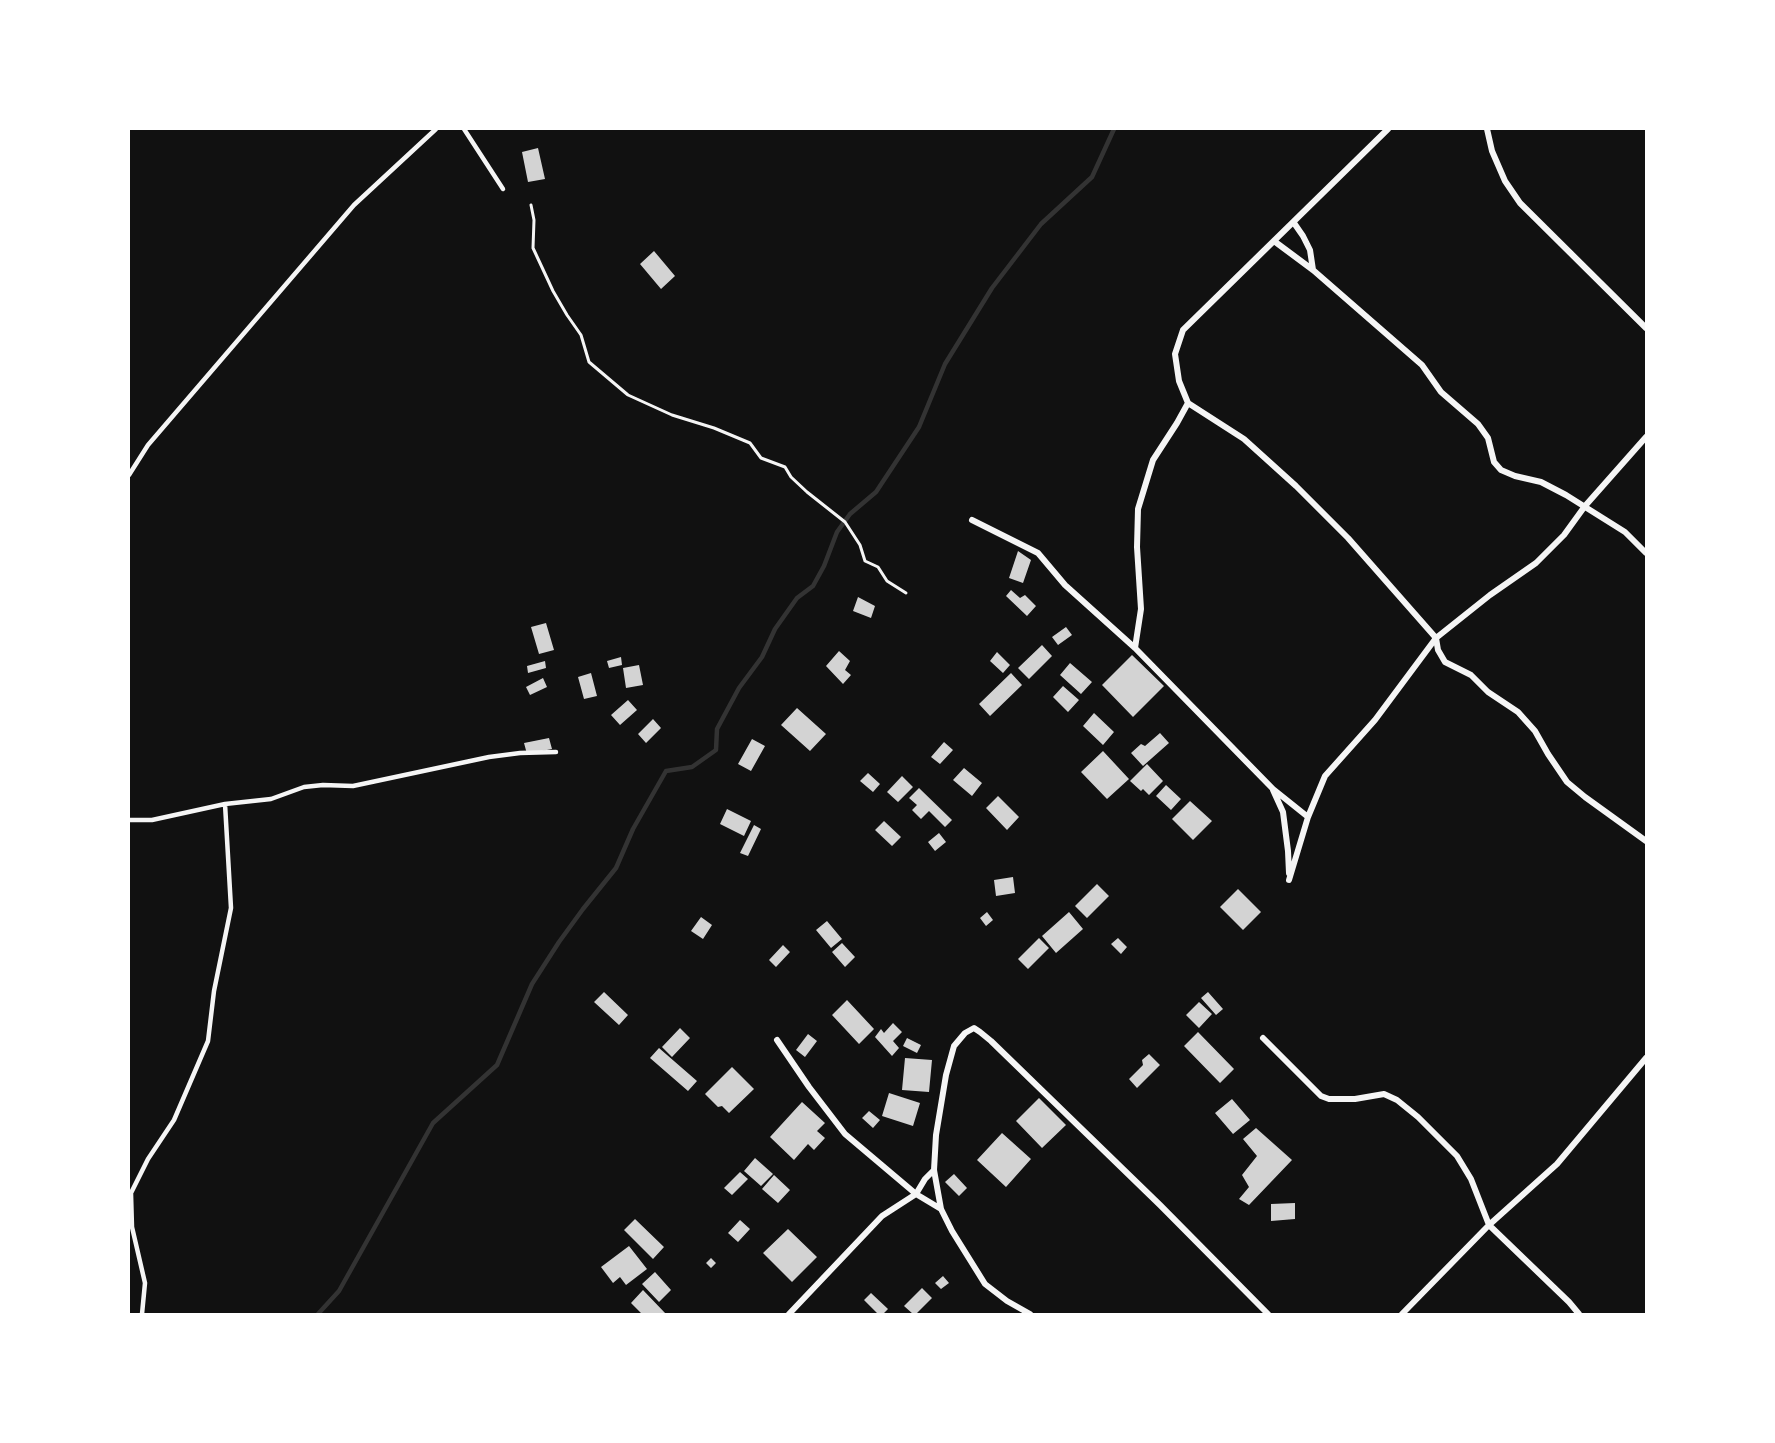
<!DOCTYPE html>
<html>
<head>
<meta charset="utf-8">
<style>
	body { margin:0 }
	#map { position:relative; width:1775px; height:1443px; overflow:hidden; background:#111; font-family:"Open Sans",sans-serif }
	canvas { display:block }
	.frame { position:absolute; inset:0; border:130px solid #fff; pointer-events:none }
</style>
</head>
<body>
<div id="map">
<canvas width="1775" height="1443"></canvas>
<div class="frame"></div>
</div>
<script>
const g = document.querySelector('canvas').getContext('2d');
g.lineJoin = 'round';
const toPath = rows => new Path2D(rows.map(r => 'M' + r).join(''));
function trace(path, color, width, dash) { g.strokeStyle = color; g.lineWidth = width; g.lineCap = dash ? 'butt' : 'round'; g.setLineDash(dash || []); g.stroke(path); }
function paint(path, color) { g.fillStyle = color; g.fill(path, 'evenodd'); }
trace(toPath([
	[318,1314,339,1291,433,1123,497,1065,532,984,559,942,583,909,616,868,633,829,666,771,692,767,716,750,717,729,739,688,762,657,775,629,797,598,813,586,824,566,837,532,850,514,876,492,919,427,945,364,992,288,1041,224,1092,177,1114,129]
]), '#333', 4.5);
paint(toPath([
	[538,148,545,179,528,182,522,152],
	[654,251,675,276,661,289,640,264],
	[1018,551,1031,560,1023,583,1009,578],
	[1011,590,1020,598,1025,595,1036,606,1027,616,1006,596],
	[858,597,875,606,871,618,853,611],
	[546,623,554,650,539,654,531,627],
	[1066,627,1072,635,1058,645,1052,637],
	[1042,645,1052,656,1029,679,1018,668],
	[839,651,850,661,845,670,851,675,843,684,826,666],
	[997,652,1010,665,1003,673,990,661],
	[1132,655,1164,686,1133,717,1102,685],
	[621,657,622,665,609,668,607,661],
	[545,661,546,668,528,673,527,666],
	[1070,663,1092,682,1081,694,1060,675],
	[639,665,643,685,626,688,623,668],
	[591,673,597,696,584,699,578,677],
	[1011,673,1022,685,990,716,979,704],
	[543,678,547,687,530,695,526,687],
	[1063,686,1079,700,1068,712,1053,697],
	[628,700,637,710,620,725,611,715],
	[797,708,826,734,810,751,781,725],
	[1094,713,1114,732,1103,745,1083,726],
	[653,719,661,728,646,743,638,734],
	[1160,733,1169,743,1143,766,1131,753,1141,744,1145,746],
	[549,738,552,749,527,754,524,743],
	[752,739,765,746,751,771,738,764],
	[944,742,953,750,940,764,931,757],
	[1103,751,1129,779,1107,799,1081,772],
	[1147,764,1163,781,1149,795,1143,789,1141,791,1130,781],
	[964,768,982,783,972,796,953,780],
	[868,773,880,784,873,792,860,781],
	[902,776,913,787,898,802,887,792],
	[1166,785,1181,799,1171,810,1156,796],
	[919,788,952,820,945,827,929,811,921,819,912,810,917,805,909,798],
	[998,796,1019,817,1007,830,986,808],
	[1190,801,1212,821,1193,840,1172,819],
	[727,809,751,821,744,836,720,824],
	[884,821,901,837,892,846,875,830],
	[754,825,761,829,748,856,740,853],
	[939,833,946,842,935,851,928,842],
	[1013,877,1015,893,996,896,994,880],
	[1097,884,1109,896,1087,918,1075,906],
	[1238,889,1261,912,1243,930,1220,907],
	[987,912,993,920,986,926,980,918],
	[1069,912,1083,929,1056,953,1042,936],
	[701,917,712,925,703,939,691,931],
	[827,921,842,939,831,948,816,930],
	[1039,938,1049,948,1028,969,1018,959],
	[1118,938,1127,947,1121,954,1111,944],
	[842,943,855,957,845,967,832,952],
	[783,945,790,952,776,967,769,960],
	[604,992,628,1015,619,1025,594,1002],
	[1208,992,1223,1009,1216,1015,1201,998],
	[847,1000,874,1029,859,1044,832,1015],
	[1199,1002,1212,1014,1199,1028,1186,1015],
	[893,1023,902,1032,893,1041,899,1048,892,1056,875,1037,881,1029,884,1033],
	[680,1028,690,1038,672,1057,662,1047],
	[1198,1032,1234,1069,1220,1083,1184,1046],
	[808,1034,817,1041,805,1057,796,1050],
	[907,1038,921,1045,917,1053,903,1046],
	[659,1048,697,1081,688,1091,650,1058],
	[1149,1054,1160,1065,1137,1088,1129,1079,1143,1065,1142,1060],
	[905,1058,932,1060,929,1092,902,1090],
	[732,1067,754,1089,729,1113,722,1106,718,1107,705,1094],
	[889,1093,920,1103,913,1126,882,1116],
	[1039,1098,1066,1125,1042,1148,1016,1121],
	[1232,1099,1250,1120,1233,1134,1215,1113],
	[802,1102,825,1123,817,1131,825,1138,814,1150,808,1144,794,1160,770,1137],
	[869,1111,880,1120,873,1128,862,1118],
	[1256,1128,1292,1160,1249,1205,1239,1199,1249,1187,1242,1175,1257,1156,1243,1139],
	[1002,1133,1031,1159,1006,1187,977,1160],
	[755,1158,773,1174,761,1186,744,1171],
	[740,1172,748,1179,732,1195,724,1188],
	[954,1174,967,1188,959,1196,945,1182],
	[774,1175,790,1190,778,1203,762,1189],
	[1295,1203,1295,1219,1271,1221,1271,1204],
	[635,1219,664,1247,653,1259,624,1230],
	[740,1220,750,1229,738,1242,728,1233],
	[788,1229,817,1257,792,1282,763,1253],
	[629,1246,647,1269,626,1285,620,1277,613,1283,601,1267],
	[711,1258,716,1263,711,1268,706,1263],
	[655,1272,671,1290,659,1302,642,1284],
	[943,1276,949,1283,941,1289,935,1283],
	[922,1288,932,1298,916,1314,913,1314,904,1306],
	[643,1290,666,1314,642,1314,631,1303],
	[871,1293,888,1309,883,1314,878,1314,864,1300]
]), '#d3d3d3');
trace(toPath([
	[531,205,534,220,533,248,553,291,567,315,581,335,589,362,628,395,672,415,714,428,750,443,761,458,785,467,791,477,807,492,845,522,860,545,865,561,878,567,887,581,906,593]
]), '#f5f5f5', 3);
trace(toPath([
	[464,129,503,189],
	[129,475,148,445,354,205,436,129],
	[129,820,152,820,225,804,271,799,304,787,323,785,353,786,489,757,520,753,556,752],
	[142,1314,145,1283,132,1227,131,1193,148,1159,174,1120,208,1041,214,991,231,908,225,804]
]), '#f5f5f5', 4.5);
trace(toPath([
	[1388,129,1183,330,1175,354,1179,381,1188,403,1244,439,1296,486,1348,538,1436,638,1438,650,1445,662,1471,675,1488,692,1518,712,1535,731,1548,754,1567,782,1585,797,1646,841],
	[1487,129,1492,151,1505,181,1520,203,1646,328],
	[1294,223,1303,236,1310,250,1313,270],
	[1274,241,1313,270,1422,365,1441,392,1478,424,1488,438,1494,462,1501,470,1515,476,1541,482,1566,495,1625,532,1646,553],
	[972,520,1038,553,1065,585,1135,648,1273,789,1308,817],
	[1135,648,1141,609,1137,547,1138,509,1153,460,1177,423,1188,403],
	[1273,790,1283,812,1288,851,1289,873],
	[1289,880,1308,817,1325,776,1375,720,1436,638,1490,595,1536,563,1564,535,1585,506,1646,437],
	[1263,1038,1321,1096,1329,1099,1355,1099,1384,1094,1397,1100,1418,1117,1457,1156,1471,1179,1489,1225,1569,1302,1579,1314],
	[777,1040,809,1087,845,1134,916,1194,941,1209],
	[789,1314,882,1216,916,1194,925,1179,934,1170],
	[1030,1314,1007,1301,985,1284,952,1231,941,1209,934,1170,936,1135,946,1075,954,1046,965,1033,974,1028,980,1032,991,1041,1160,1205,1268,1314],
	[1402,1314,1489,1225,1557,1164,1646,1058]
]), '#f5f5f5', 6);
</script>
</body>
</html>
